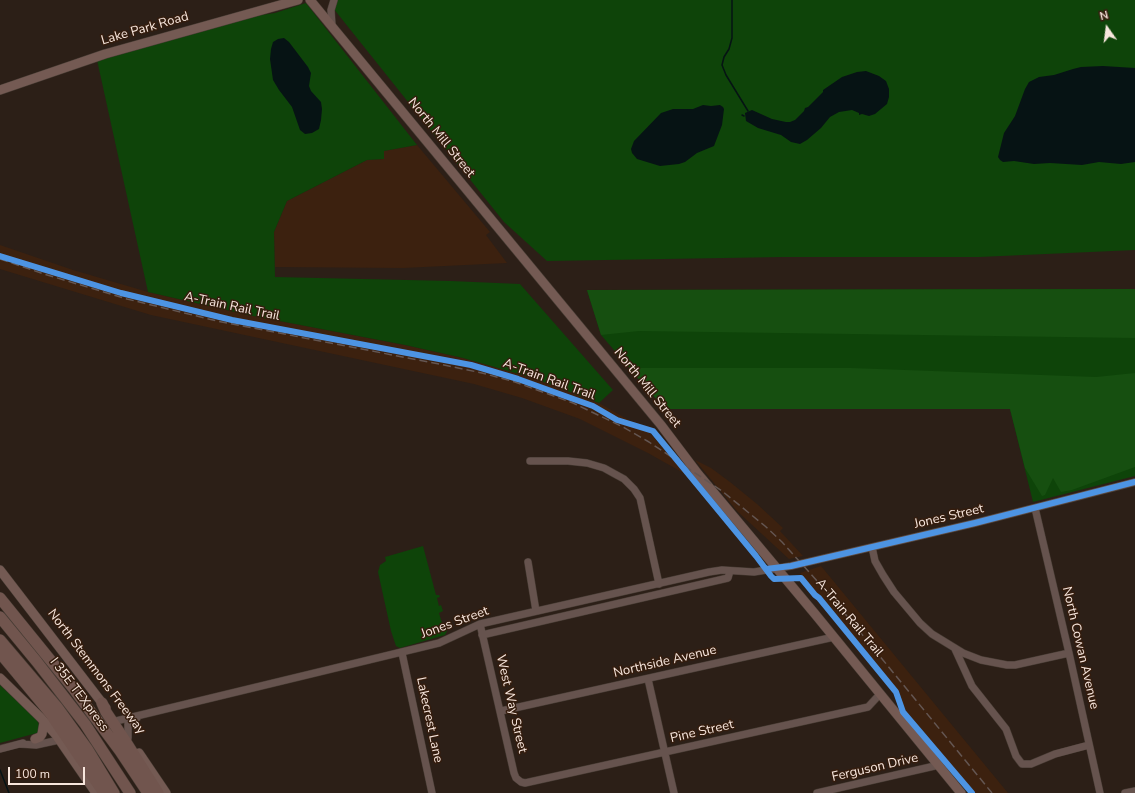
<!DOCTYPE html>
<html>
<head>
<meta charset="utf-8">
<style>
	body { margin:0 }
	#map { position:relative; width:1135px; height:793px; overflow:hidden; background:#2c1f17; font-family:"Nunito Sans",sans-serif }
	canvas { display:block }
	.north { position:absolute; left:1087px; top:8px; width:40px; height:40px; -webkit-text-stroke:3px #351d0e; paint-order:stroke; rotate:346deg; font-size:11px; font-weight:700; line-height:16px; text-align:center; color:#f7e6dd }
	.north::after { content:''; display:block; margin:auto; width:14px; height:18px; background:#f7e6dd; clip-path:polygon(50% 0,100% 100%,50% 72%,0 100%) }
	.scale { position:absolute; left:8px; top:767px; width:77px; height:18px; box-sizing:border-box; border:2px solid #f7e6dd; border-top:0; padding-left:5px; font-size:12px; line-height:14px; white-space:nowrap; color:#f7e6dd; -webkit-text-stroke:3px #351d0e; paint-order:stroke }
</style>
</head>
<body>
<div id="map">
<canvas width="1135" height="793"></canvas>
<div class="north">N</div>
<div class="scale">100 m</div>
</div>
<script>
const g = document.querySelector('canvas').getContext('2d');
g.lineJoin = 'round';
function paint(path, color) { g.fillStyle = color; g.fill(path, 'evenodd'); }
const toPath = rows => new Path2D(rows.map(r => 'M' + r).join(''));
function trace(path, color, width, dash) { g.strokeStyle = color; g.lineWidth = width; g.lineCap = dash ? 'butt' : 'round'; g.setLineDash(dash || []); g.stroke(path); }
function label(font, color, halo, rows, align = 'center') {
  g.font = font + ' "Nunito Sans",sans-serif'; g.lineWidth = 3; g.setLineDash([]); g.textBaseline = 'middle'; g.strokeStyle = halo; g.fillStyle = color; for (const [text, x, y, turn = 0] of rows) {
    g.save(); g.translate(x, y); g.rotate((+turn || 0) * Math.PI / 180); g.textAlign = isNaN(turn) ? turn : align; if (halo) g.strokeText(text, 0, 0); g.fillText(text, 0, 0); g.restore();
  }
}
paint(toPath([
	[417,145,490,232,486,235,507,263,403,268,275,267,274,232,287,201,367,160,383,159,383,151],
	[0,245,73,270,148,292,248,315,405,345,463,358,533,378,599,403,648,431,687,475,648,453,580,419,522,398,474,384,151,315,0,269],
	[695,460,711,468,730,482,757,504,783,528,780,531,803,556,789,559,737,511],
	[821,566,1008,793,973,793,905,711,897,690,821,596,809,586,800,573]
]), '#3c210f');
paint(toPath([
	[336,0,1135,0,1135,250,979,257,783,257,547,261,504,222,333,8],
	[306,3,417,145,384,151,384,159,367,160,287,201,274,232,275,277,451,281,520,284,613,390,599,403,533,378,463,358,405,345,248,315,148,292,97,60,255,16,275,13],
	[1135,289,1135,476,1033,502,1010,409,665,409,601,335,587,290],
	[423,546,436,595,439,595,440,597,437,598,439,606,441,605,443,611,439,613,442,623,445,623,447,631,445,635,400,648,396,646,391,631,378,572,380,565,386,561,385,557],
	[0,685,37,720,40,727,37,733,0,743]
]), '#0e4409');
paint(toPath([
	[1135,289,1135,338,639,331,601,335,587,290],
	[629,368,851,368,1096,377,1135,373,1135,467,1072,490,1061,492,1053,478,1045,495,1042,496,1025,468,1010,409,665,409]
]), '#164f10');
paint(toPath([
	[284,38,289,42,308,67,311,73,309,86,311,91,321,102,322,109,321,120,319,129,312,133,305,134,300,130,292,107,279,90,273,80,270,59,271,49,273,42,278,39],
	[1103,66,1135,68,1135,162,1121,164,1099,162,1082,165,1050,163,1034,164,1014,161,1003,162,1000,160,998,157,1004,133,1015,116,1025,89,1029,82,1039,77,1054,75,1073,69,1081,67],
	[866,71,879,76,886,81,889,89,889,97,887,104,875,114,869,116,862,114,859,115,859,113,852,110,839,112,830,117,821,128,807,140,800,144,791,142,781,135,758,128,746,121,745,113,752,110,772,119,786,122,790,122,795,120,804,111,805,108,808,107,823,92,823,90,842,77,857,72],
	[703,105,711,106,720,105,723,107,724,109,722,125,714,146,697,153,685,162,679,164,660,166,637,159,632,153,631,149,634,141,661,113,673,109,693,109]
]), '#061314');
trace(toPath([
	[732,0,732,38,729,49,724,57,722,65,726,75,748,111],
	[742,115,744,116],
	[0,770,9,793]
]), '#061314', 1.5);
const minor = toPath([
	[332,25,331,10,334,0],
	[530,461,568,461,587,463,604,468,613,473,624,479,634,489,640,498,659,584],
	[1035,508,1069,653,1100,793],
	[872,547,875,561,883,575,894,592,920,623,932,634,963,653,981,660,1007,665,1015,665,1069,653],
	[528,562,536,611],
	[480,624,514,773,516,778,521,782,525,783,868,707,880,694],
	[482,635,728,578,730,571],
	[955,649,972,686,1006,729,1016,756,1022,764,1031,764,1055,754,1089,745],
	[402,653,432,793],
	[648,679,674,793],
	[501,711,834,637],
	[116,721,439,643,480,624,709,572,722,570,754,572,791,566,975,523,1135,482],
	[128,738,128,724,131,721,137,718],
	[20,744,36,745,59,740],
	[0,749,23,743],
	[817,793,939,765],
	[1125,793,1135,791]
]);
const major = toPath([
	[310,0,661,425,698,474,815,614,961,793],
	[0,90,105,54,298,0],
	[0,570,106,708],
	[0,678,41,718,56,735,96,793],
	[35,739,40,737,42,734,44,722],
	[139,753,166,793]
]);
const highway = toPath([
	[0,598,73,688,120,751,148,793],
	[0,617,37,662,85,724,130,793],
	[0,640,57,707,88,750,114,793],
	[0,653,50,713,104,793],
	[102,703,106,712,124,739,158,793]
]);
trace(minor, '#473c34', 8);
trace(major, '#473c34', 10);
trace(highway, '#473c34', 12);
trace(minor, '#66534e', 7);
trace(major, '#745a53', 9);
trace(highway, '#71554e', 11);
trace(toPath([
	[0,259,44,274,127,299,217,321,444,365,482,373,515,382,573,403,623,427,649,442,722,491,765,526,782,542,828,593,992,793]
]), '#645652', 1.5, [8, 4]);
trace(toPath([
	[0,256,121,293,232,320,471,365,518,379,565,396,593,406,617,420,653,431,756,556,771,576,774,579,801,578,815,595,819,598,896,692,903,712,972,793],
	[766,569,791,566,975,523,1135,482]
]), '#4d94e3', 6);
label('13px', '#f7e6dd', '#351d0e', [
	["Lake Park Road",145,29,-16],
	["North Mill Street",441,138,51],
	["A-Train Rail Trail",232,307,12],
	["A-Train Rail Trail",549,380,20],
	["North Mill Street",647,388,51],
	["Jones Street",949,517,-13],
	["A-Train Rail Trail",849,618,50],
	["Jones Street",455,623,-20],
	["North Cowan Avenue",1080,648,77],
	["Northside Avenue",665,662,-13],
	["North Stemmons Freeway",96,672,53],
	["I 35E TEXpress",79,695,53],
	["West Way Street",511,704,77],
	["Lakecrest Lane",429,720,78],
	["Pine Street",702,732,-13],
	["Ferguson Drive",875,768,-13]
]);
</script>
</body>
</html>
